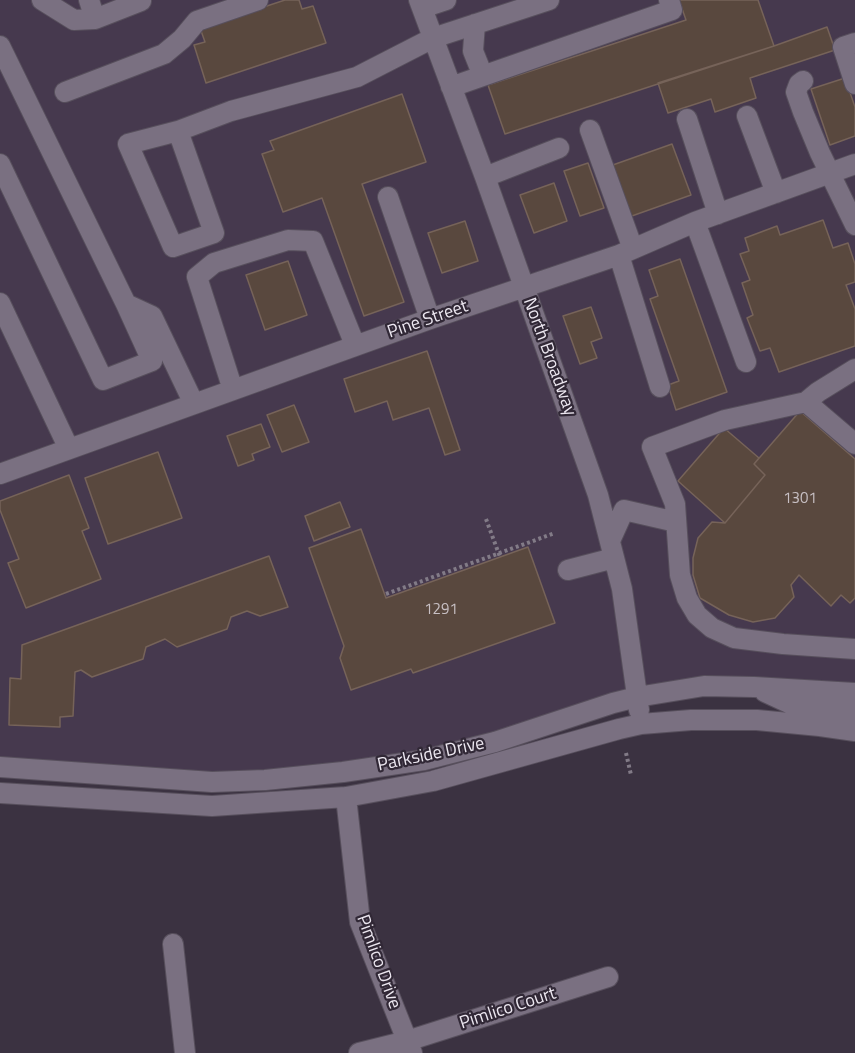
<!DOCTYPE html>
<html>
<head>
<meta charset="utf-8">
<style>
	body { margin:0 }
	canvas { display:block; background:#3b3241 }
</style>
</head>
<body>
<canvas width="855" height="1053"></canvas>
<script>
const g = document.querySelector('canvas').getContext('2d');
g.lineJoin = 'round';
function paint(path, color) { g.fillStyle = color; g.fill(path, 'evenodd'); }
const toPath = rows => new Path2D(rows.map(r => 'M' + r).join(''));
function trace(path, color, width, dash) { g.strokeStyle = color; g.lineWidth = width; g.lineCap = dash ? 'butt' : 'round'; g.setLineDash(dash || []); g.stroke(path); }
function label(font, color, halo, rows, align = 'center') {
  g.font = font + ' "Titillium Web",sans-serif'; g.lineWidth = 4.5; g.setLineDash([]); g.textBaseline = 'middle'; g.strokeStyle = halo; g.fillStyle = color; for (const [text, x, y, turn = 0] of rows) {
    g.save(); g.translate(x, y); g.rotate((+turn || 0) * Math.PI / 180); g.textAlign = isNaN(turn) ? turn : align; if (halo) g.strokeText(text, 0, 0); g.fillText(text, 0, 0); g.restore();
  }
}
paint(toPath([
	[0,0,855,0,855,693,704,686,495,742,265,780,0,767]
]), '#46394e');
const building = toPath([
	[285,0,299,0,302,9,313,6,326,43,206,83,194,45,205,42,200,28,285,0],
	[679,0,758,0,774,46,505,134,488,85,686,20,679,0],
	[827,27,835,50,750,78,756,98,715,112,711,99,668,113,658,83,774,46,827,27],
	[845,78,855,107,855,136,830,145,811,89,845,78],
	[402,94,426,162,362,184,404,302,364,316,322,198,283,212,262,154,274,150,270,141,402,94],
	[672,144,691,195,629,217,610,166,672,144],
	[588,163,604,208,580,216,564,171,588,163],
	[554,183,567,221,534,233,520,195,554,183],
	[823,220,833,248,848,243,855,264,855,282,846,285,855,309,855,346,779,372,770,348,760,351,747,318,753,315,742,283,750,280,740,254,749,251,745,238,777,226,780,235,823,220],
	[465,221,478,261,442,273,428,233,465,221],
	[680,259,727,392,676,410,668,385,679,381,650,299,658,296,649,270,680,259],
	[288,261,307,315,265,330,246,275,288,261],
	[591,307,602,338,591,342,597,358,580,364,563,316,591,307],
	[427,351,460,450,445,455,429,408,393,420,387,401,355,412,344,379,427,351],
	[294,405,309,442,282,452,267,415,294,405],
	[800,411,855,459,855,598,850,603,841,595,831,606,799,575,791,585,794,597,775,618,753,622,729,615,700,598,693,575,693,558,698,538,712,522,725,523,765,475,754,464,800,411],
	[261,424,270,447,252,454,254,460,238,466,227,436,261,424],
	[724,428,759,458,754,464,765,475,725,523,678,481,724,428],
	[158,452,182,518,108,544,85,478,158,452],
	[69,475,89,528,82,531,101,579,26,608,8,563,19,559,0,510,0,501,69,475],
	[340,502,350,527,314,541,305,516,340,502],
	[361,529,386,598,528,547,555,623,413,673,411,669,351,690,340,658,344,646,309,548,361,529],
	[269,556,288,607,260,616,247,611,231,617,227,629,177,647,165,639,146,647,143,659,92,677,81,670,75,672,73,716,60,717,60,727,9,725,10,678,21,679,22,645,269,556]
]);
paint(building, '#59483e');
trace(building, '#766359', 1.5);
const minor = toPath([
	[42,0,74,20,95,19,141,1],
	[89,0,95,19],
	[419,0,485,177,598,495,622,589,639,710],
	[422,8,446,0],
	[475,24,473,51,483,76],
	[855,43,843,47,855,84],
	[0,46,126,304,152,361,103,380,0,164],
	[803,81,799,84,796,92,803,112,820,153,855,225],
	[451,87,672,10,669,0],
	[65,92,164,54,182,39,197,21,258,0],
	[747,116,776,193],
	[687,119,718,214],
	[590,130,633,249],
	[178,131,214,233,173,247,128,144,178,131,231,111,357,77,433,38,549,0],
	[485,177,559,148],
	[388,197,430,319],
	[695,222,746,362],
	[619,255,660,387],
	[0,303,69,449],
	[126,304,152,316,194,404],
	[233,390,197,277,214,263,288,240,313,241,355,345],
	[806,402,818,392,855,369],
	[855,444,806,402,725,420,652,447,675,504,680,575,687,598,697,615,712,628,734,638,783,644,855,649],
	[0,474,430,319,619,255,695,222,855,164],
	[610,541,624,510,676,522],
	[568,570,614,558],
	[765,692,793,705,855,713],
	[0,767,212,782,265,780,343,772,424,760,495,742,613,703,637,697,704,686,754,687,855,693],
	[0,793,212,806,346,797,433,781,619,729,641,724,691,720,757,720,820,726,855,731],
	[346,797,360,922,412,1053],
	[173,944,185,1053],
	[359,1053,407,1041,608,977]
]);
trace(minor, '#574f5c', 22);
trace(toPath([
	[386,594,555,533],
	[626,753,631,775]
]), '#827b87', 4, [3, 3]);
trace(minor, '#7a7081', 20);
trace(toPath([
	[486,519,500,557]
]), '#827b87', 4, [3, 3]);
label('15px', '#c8c0c4', null, [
	["1301",800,499],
	["1291",441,610]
]);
label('18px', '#ede8f1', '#312836', [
	["Pine Street",428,320,-19],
	["North Broadway",549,357,70],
	["Parkside Drive",431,755,-12],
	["Pimlico Drive",378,962,70],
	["Pimlico Court",508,1009,-18]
]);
</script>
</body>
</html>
